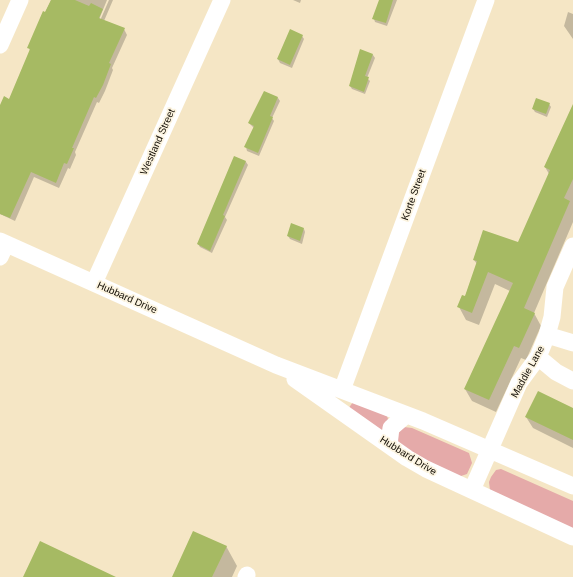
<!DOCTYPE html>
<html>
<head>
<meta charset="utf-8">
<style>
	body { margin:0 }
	canvas { display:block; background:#f5e6c5 }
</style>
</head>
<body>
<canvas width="573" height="577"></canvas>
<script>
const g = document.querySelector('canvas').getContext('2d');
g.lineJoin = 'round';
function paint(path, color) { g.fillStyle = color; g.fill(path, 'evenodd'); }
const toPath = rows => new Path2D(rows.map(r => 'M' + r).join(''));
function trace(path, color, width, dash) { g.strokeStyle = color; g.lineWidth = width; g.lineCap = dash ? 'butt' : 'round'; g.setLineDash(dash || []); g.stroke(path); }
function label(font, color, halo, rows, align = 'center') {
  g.font = font + ' Helvetica,sans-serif'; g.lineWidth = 3.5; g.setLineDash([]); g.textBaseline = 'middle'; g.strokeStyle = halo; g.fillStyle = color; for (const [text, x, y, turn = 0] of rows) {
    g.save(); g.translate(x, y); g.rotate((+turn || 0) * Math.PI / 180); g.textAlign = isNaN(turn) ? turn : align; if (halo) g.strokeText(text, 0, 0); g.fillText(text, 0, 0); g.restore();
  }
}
paint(toPath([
	[353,402,387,416,388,419,380,434,348,409],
	[404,427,412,428,469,453,472,463,467,474,458,477,397,445,397,434],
	[501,469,573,501,573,529,490,490,489,482,491,477,496,470]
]), '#e5aaa9');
paint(toPath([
	[51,0,107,0,98,22,99,23,109,0,113,0,104,21,124,29,127,35,112,68,113,70,105,91,99,103,97,102,75,152,76,155,70,169,68,168,59,188,34,177,15,221,0,214,0,109,10,100,30,51,29,48],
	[293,0,301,0,300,3],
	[381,0,397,0,387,26,375,22,374,19],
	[568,12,573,14,573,39,564,26],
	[302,36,304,39,292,68,280,63,278,59],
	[361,51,373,55,375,58,367,78,370,81,365,94,352,89,350,86],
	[265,92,278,98,280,101,272,118,274,121,259,156,247,151,246,147,254,128,249,123],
	[549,104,551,107,547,117,535,112,533,109],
	[573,106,573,222,534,313,541,326,526,360,521,358,496,412,472,401,465,389,510,291,495,284,479,325,466,320,459,307,465,297,477,264,474,260,519,244,549,174,545,167],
	[235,157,246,162,248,165,225,217,227,220,212,253,200,247,198,244],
	[304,229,305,232,302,244,290,239,288,236],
	[573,409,573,448,533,428,526,417],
	[226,546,237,566,232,577,173,577]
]), '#0003');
paint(toPath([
	[51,0,75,0,89,6,91,3,103,9,99,18,125,28,109,63,111,64,103,85,96,98,94,97,72,148,74,148,67,164,64,163,56,183,31,172,10,218,0,214,0,105,4,96,9,99,30,49,27,48,43,11,45,12],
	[379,0,393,0,386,23,372,19],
	[290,29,303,35,290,65,277,59],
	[360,49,373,54,365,76,369,77,364,92,349,86],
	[264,91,278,97,270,116,273,117,258,153,244,147,254,126,248,123],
	[536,98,550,103,546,114,532,109],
	[573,104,573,179,564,198,570,201,524,308,535,313,519,348,514,346,489,400,464,389,513,283,488,272,472,313,457,307,462,295,465,296,477,261,473,260,483,230,518,242,550,170,544,167],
	[234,156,246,161,223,215,225,216,210,251,197,244],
	[291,223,304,228,300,241,287,236],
	[538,391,573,408,573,440,525,417],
	[193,531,227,546,212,577,172,577],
	[40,541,116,577,23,577]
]), '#a6ba63');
trace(toPath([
	[0,45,20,0],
	[0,241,276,365,423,421,573,486],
	[0,257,6,244],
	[94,283,222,0],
	[547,335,573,343],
	[538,357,556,372,573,381],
	[295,379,407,458,426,469,573,537],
	[342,390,486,0],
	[389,445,391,428,406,415],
	[472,490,519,383,538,357,547,335,552,317,555,287,573,246],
	[246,577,247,575]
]), '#fff', 17);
label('10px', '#110c03', '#fcf4e0', [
	["Westland Street",158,142,-66],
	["Korte Street",414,195,-70],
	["Hubbard Drive",127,298,24],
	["Maddie Lane",528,372,-61],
	["Hubbard Drive",408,456,32]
]);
</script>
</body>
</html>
